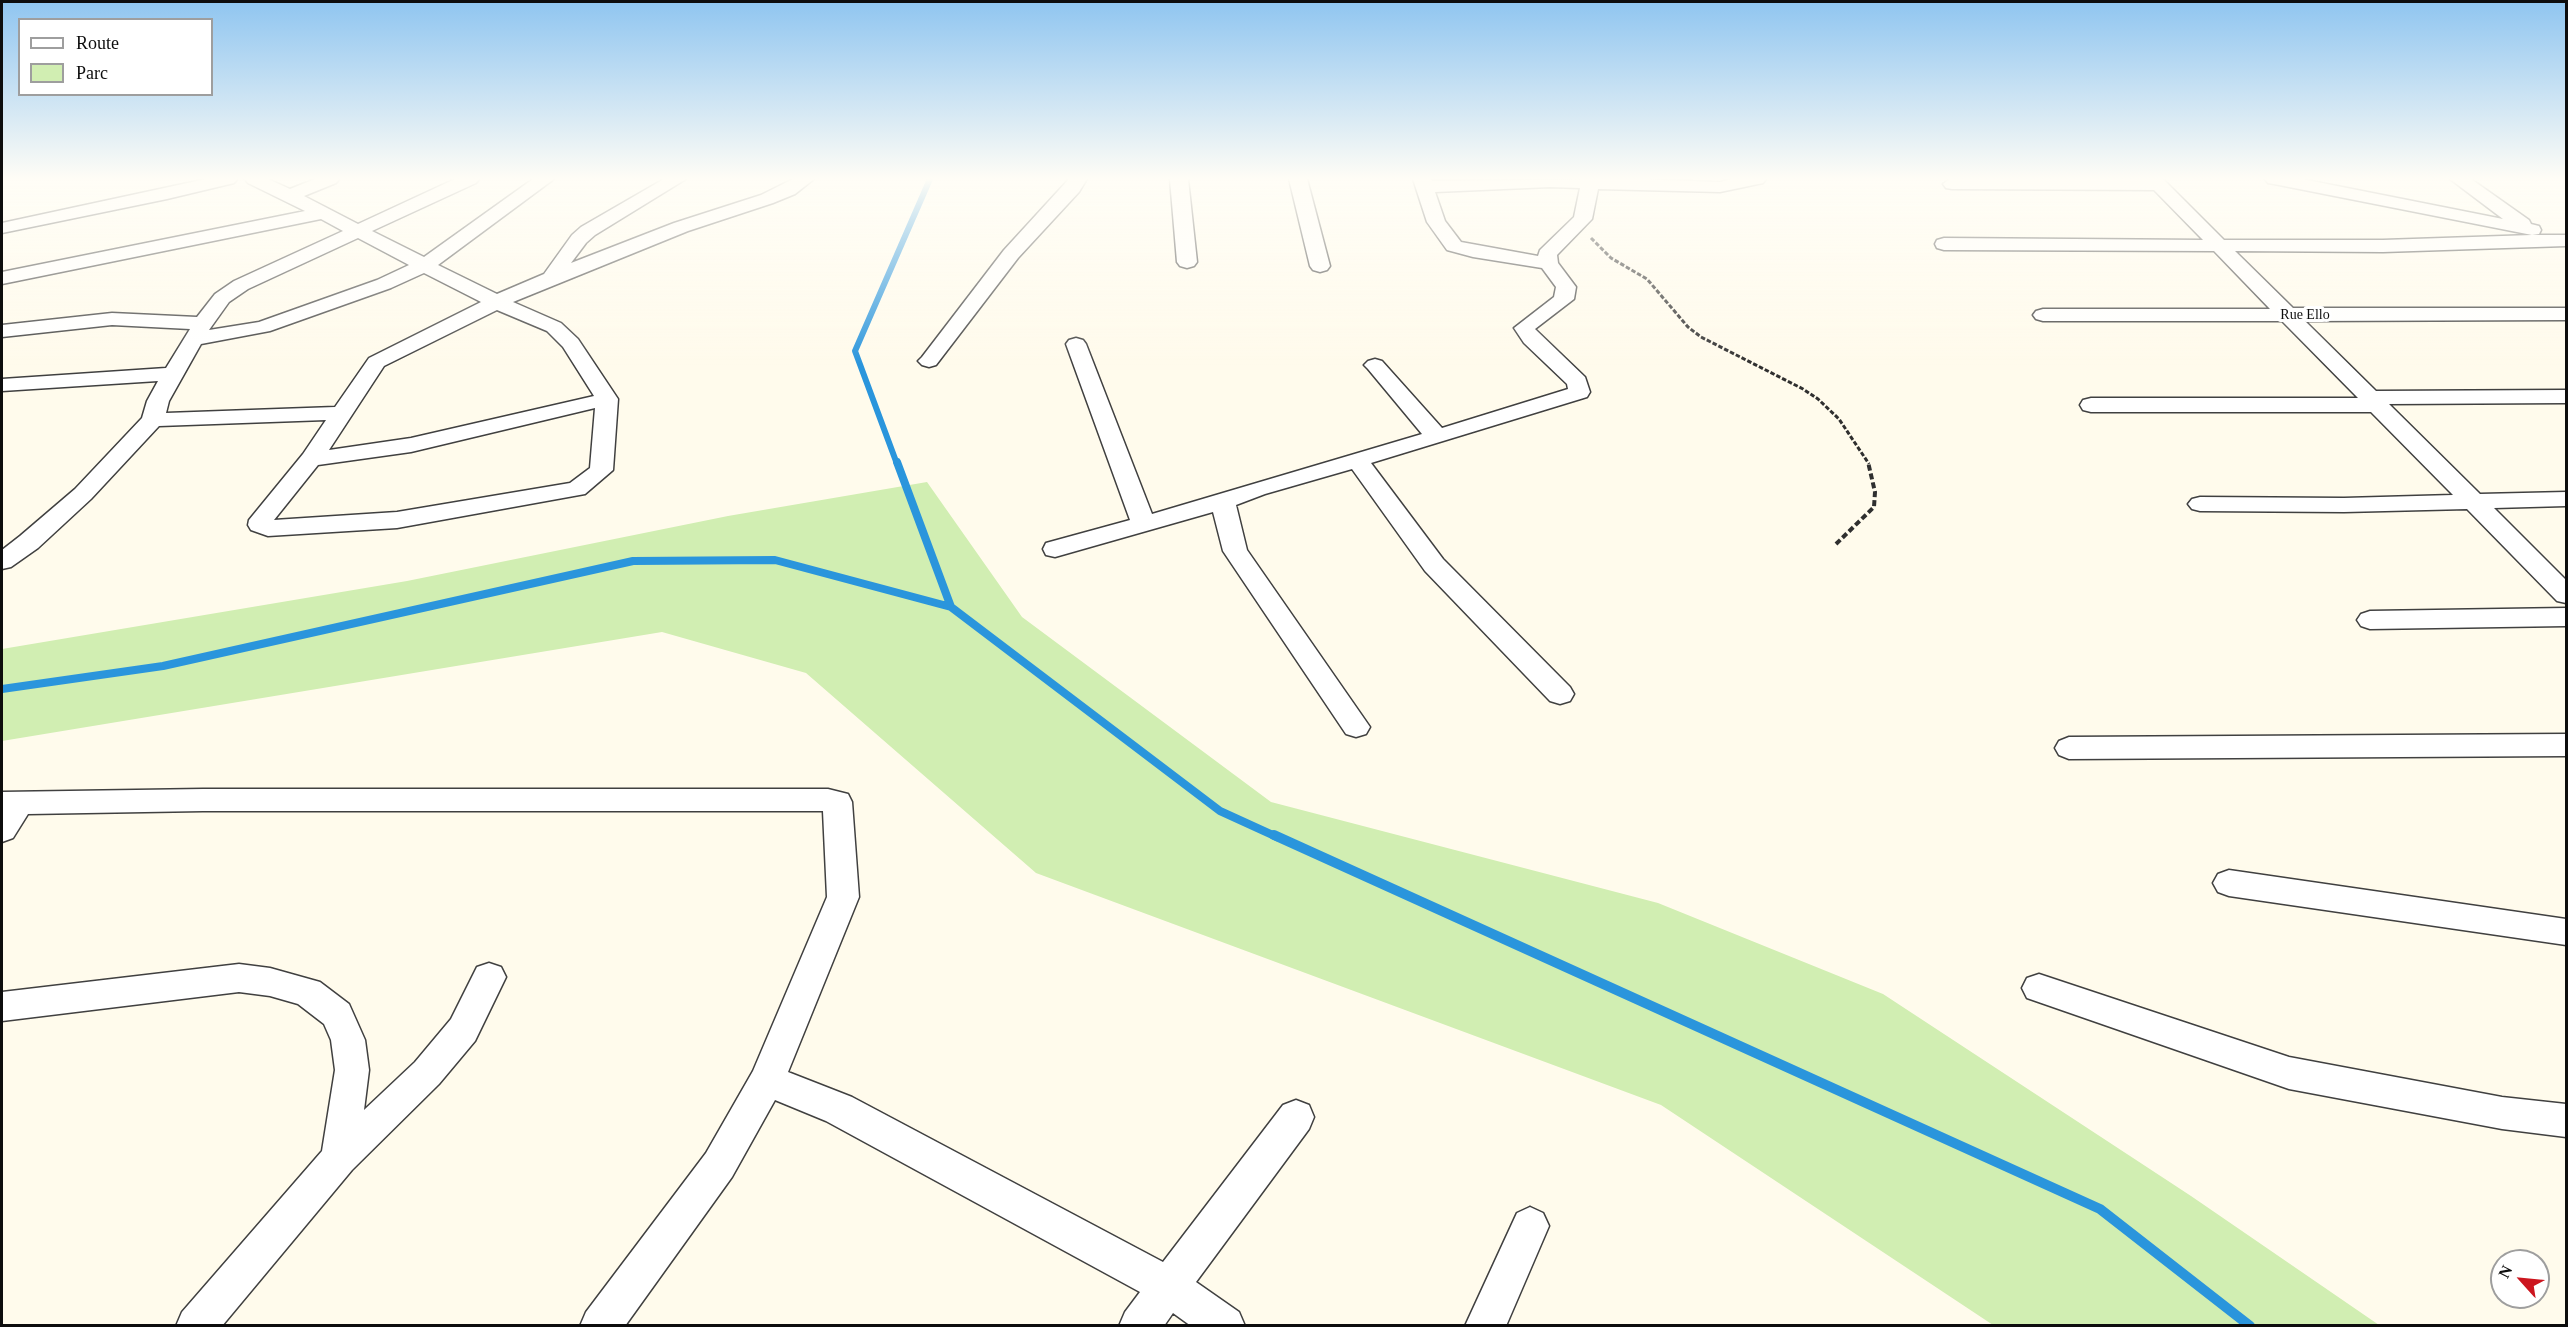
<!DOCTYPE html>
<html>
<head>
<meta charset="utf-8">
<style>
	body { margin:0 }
	#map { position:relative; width:2568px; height:1327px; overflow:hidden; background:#fffbec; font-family:Georgia,serif }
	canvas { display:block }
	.frame { position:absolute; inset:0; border:3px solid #0d0d0d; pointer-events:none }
	.legend { position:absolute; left:18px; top:18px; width:195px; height:78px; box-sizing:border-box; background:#fff; border:2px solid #9e9e9e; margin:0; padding:8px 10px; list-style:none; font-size:18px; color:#0d0d0d }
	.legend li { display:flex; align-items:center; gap:12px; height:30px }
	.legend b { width:30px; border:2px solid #9e9e9e }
	.north { position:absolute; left:2490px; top:1249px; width:60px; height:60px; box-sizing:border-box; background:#fff; border:2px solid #9e9e9e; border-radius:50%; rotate:297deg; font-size:16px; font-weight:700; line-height:24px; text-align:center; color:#0d0d0d }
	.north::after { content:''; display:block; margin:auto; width:21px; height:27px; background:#cc161f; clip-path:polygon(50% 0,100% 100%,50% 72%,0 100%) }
</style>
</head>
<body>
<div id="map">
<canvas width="2568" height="1327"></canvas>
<div class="frame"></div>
<ul class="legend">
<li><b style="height:8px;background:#fff"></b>Route</li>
<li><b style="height:16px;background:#d1eeb2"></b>Parc</li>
</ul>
<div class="north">N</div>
</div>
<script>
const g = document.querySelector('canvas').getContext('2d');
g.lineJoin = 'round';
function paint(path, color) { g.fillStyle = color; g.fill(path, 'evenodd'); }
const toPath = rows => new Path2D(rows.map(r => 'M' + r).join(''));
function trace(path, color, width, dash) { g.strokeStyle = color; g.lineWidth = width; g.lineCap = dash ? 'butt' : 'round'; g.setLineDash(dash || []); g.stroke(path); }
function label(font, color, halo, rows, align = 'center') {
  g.font = font + ' Georgia,serif'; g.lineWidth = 6; g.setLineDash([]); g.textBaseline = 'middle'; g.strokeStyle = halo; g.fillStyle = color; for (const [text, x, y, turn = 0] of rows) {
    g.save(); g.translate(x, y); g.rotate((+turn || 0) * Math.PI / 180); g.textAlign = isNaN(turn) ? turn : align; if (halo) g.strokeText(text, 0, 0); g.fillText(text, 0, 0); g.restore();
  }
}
paint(toPath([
	[927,482,1022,617,1271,802,1658,903,1883,994,2191,1196,2379,1325,1993,1325,1661,1105,1036,873,806,673,662,632,2,741,2,649,407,581,728,516]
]), '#d1eeb2');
trace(toPath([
	[897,464,855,351,930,179]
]), '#2a95dc', 6);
trace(toPath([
	[897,462,951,607,1220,811,1277,837],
	[2,689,163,666,633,561,775,560,951,607]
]), '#2a95dc', 8);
trace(toPath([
	[1274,835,2100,1209,2250,1326]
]), '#2a95dc', 10);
const minor = toPath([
	[206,179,237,179,234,183,167,199,2,233,2,223,206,179],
	[245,179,268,179,290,189,315,179,339,179,336,183,304,196,358,224,455,179,479,179,476,183,372,231,424,257,533,179,554,179,438,265,497,294,544,274,572,235,581,227,664,179,686,179,595,235,586,243,571,263,674,223,761,195,793,179,814,179,795,194,773,203,688,231,513,302,561,323,578,339,618,399,613,470,585,494,397,528,268,536,251,530,248,525,249,520,303,454,326,420,159,426,91,499,38,548,11,567,2,569,2,550,20,536,75,489,142,418,147,401,158,381,2,391,2,379,166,368,190,329,112,325,2,337,2,325,112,313,197,317,215,294,234,281,343,231,321,219,2,284,2,272,305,211,248,183,245,179],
	[358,238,409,265,377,280,259,322,209,330,229,302,248,289,358,238],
	[424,273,481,302,369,358,335,407,166,413,169,401,201,344,270,331,391,288,424,273],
	[497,310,547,331,563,347,594,396,411,438,329,450,384,366,497,310],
	[595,408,590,468,570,483,397,512,274,520,318,465,411,452,595,408],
	[1069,179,1087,179,1079,192,1018,258,936,365,929,367,922,365,918,361,922,357,1004,250,1069,179],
	[1170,179,1188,179,1197,262,1194,266,1187,268,1180,266,1177,262,1170,179],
	[1289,179,1307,179,1330,266,1327,270,1320,272,1313,270,1310,266,1289,179],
	[1413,179,1431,179,1432,181,1633,179,1720,182,1732,179,1766,179,1763,183,1720,192,1598,189,1592,219,1557,255,1558,263,1576,287,1574,299,1535,329,1585,377,1590,392,1587,397,1371,463,1443,559,1570,687,1574,694,1570,701,1560,704,1550,701,1425,571,1352,469,1265,494,1236,505,1247,550,1370,727,1366,734,1356,737,1346,734,1223,551,1213,512,1055,557,1046,555,1043,549,1046,543,1130,520,1066,344,1069,340,1076,338,1083,340,1086,344,1152,514,1422,434,1368,369,1364,365,1368,361,1375,359,1382,361,1442,428,1568,389,1567,384,1524,343,1514,328,1554,297,1556,287,1542,268,1473,257,1447,250,1427,222,1413,179],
	[1550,187,1580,188,1574,217,1540,250,1538,256,1461,242,1445,221,1435,192,1550,187],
	[1950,179,2163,179,2224,240,2383,240,2532,235,2274,184,2268,183,2265,179,2302,179,2503,219,2450,179,2471,179,2529,220,2531,224,2539,226,2541,230,2539,234,2532,235,2566,235,2566,246,2383,252,2235,251,2293,308,2566,308,2566,320,2305,321,2376,391,2566,390,2566,403,2389,404,2480,494,2566,492,2566,506,2494,508,2566,580,2566,603,2557,601,2467,509,2344,512,2200,511,2192,509,2188,504,2192,499,2200,497,2344,498,2453,495,2371,412,2091,412,2083,410,2080,405,2083,400,2091,398,2358,398,2282,321,2043,321,2036,319,2033,315,2036,311,2043,309,2270,309,2214,251,1944,250,1937,248,1935,244,1937,240,1944,238,2203,240,2154,190,1952,189,1946,188,1943,184,1950,179],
	[2566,608,2566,626,2370,629,2361,626,2357,620,2361,614,2370,611,2566,608],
	[2566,734,2566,756,2069,759,2059,755,2055,748,2059,741,2069,737,2566,734],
	[203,789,828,789,848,794,852,802,859,897,788,1072,852,1097,1163,1262,1283,1105,1296,1100,1309,1105,1314,1117,1309,1129,1196,1282,1239,1312,1245,1326,1191,1326,1173,1313,1164,1326,1119,1326,1125,1312,1140,1292,826,1121,775,1100,732,1177,625,1326,580,1326,586,1312,706,1153,753,1071,827,897,823,811,203,811,28,814,13,838,2,842,2,792,203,789],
	[2229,870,2566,919,2566,945,2229,896,2218,892,2213,883,2218,874,2229,870],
	[489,963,501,967,506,977,475,1041,439,1084,352,1170,222,1326,176,1326,182,1312,322,1151,335,1070,331,1040,324,1024,298,1004,270,996,239,992,2,1021,2,992,239,964,270,968,320,982,349,1004,365,1040,369,1070,364,1110,415,1062,451,1019,477,967,489,963],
	[2039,974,2289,1057,2502,1097,2566,1104,2566,1137,2502,1129,2289,1089,2027,998,2022,988,2027,978,2039,974],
	[1530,1207,1543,1213,1549,1226,1506,1326,1465,1326,1517,1213,1530,1207]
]);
trace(minor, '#404040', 3);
trace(toPath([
	[1591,238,1611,258,1647,279,1688,327,1701,337,1803,389,1818,399,1839,419,1869,464]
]), '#2f2f2f', 3, [4.5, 2]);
trace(toPath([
	[1836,544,1874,507,1875,492,1868,462]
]), '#2f2f2f', 4, [6, 3]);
paint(minor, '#fff');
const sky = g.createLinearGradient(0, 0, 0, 365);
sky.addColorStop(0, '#8fc5f0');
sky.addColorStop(0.49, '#fffdf6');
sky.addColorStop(1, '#fffdf600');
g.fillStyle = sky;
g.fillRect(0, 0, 2568, 365);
label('14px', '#0d0d0d', '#fff', [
	["Rue Ello",2305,315]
]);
</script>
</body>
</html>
